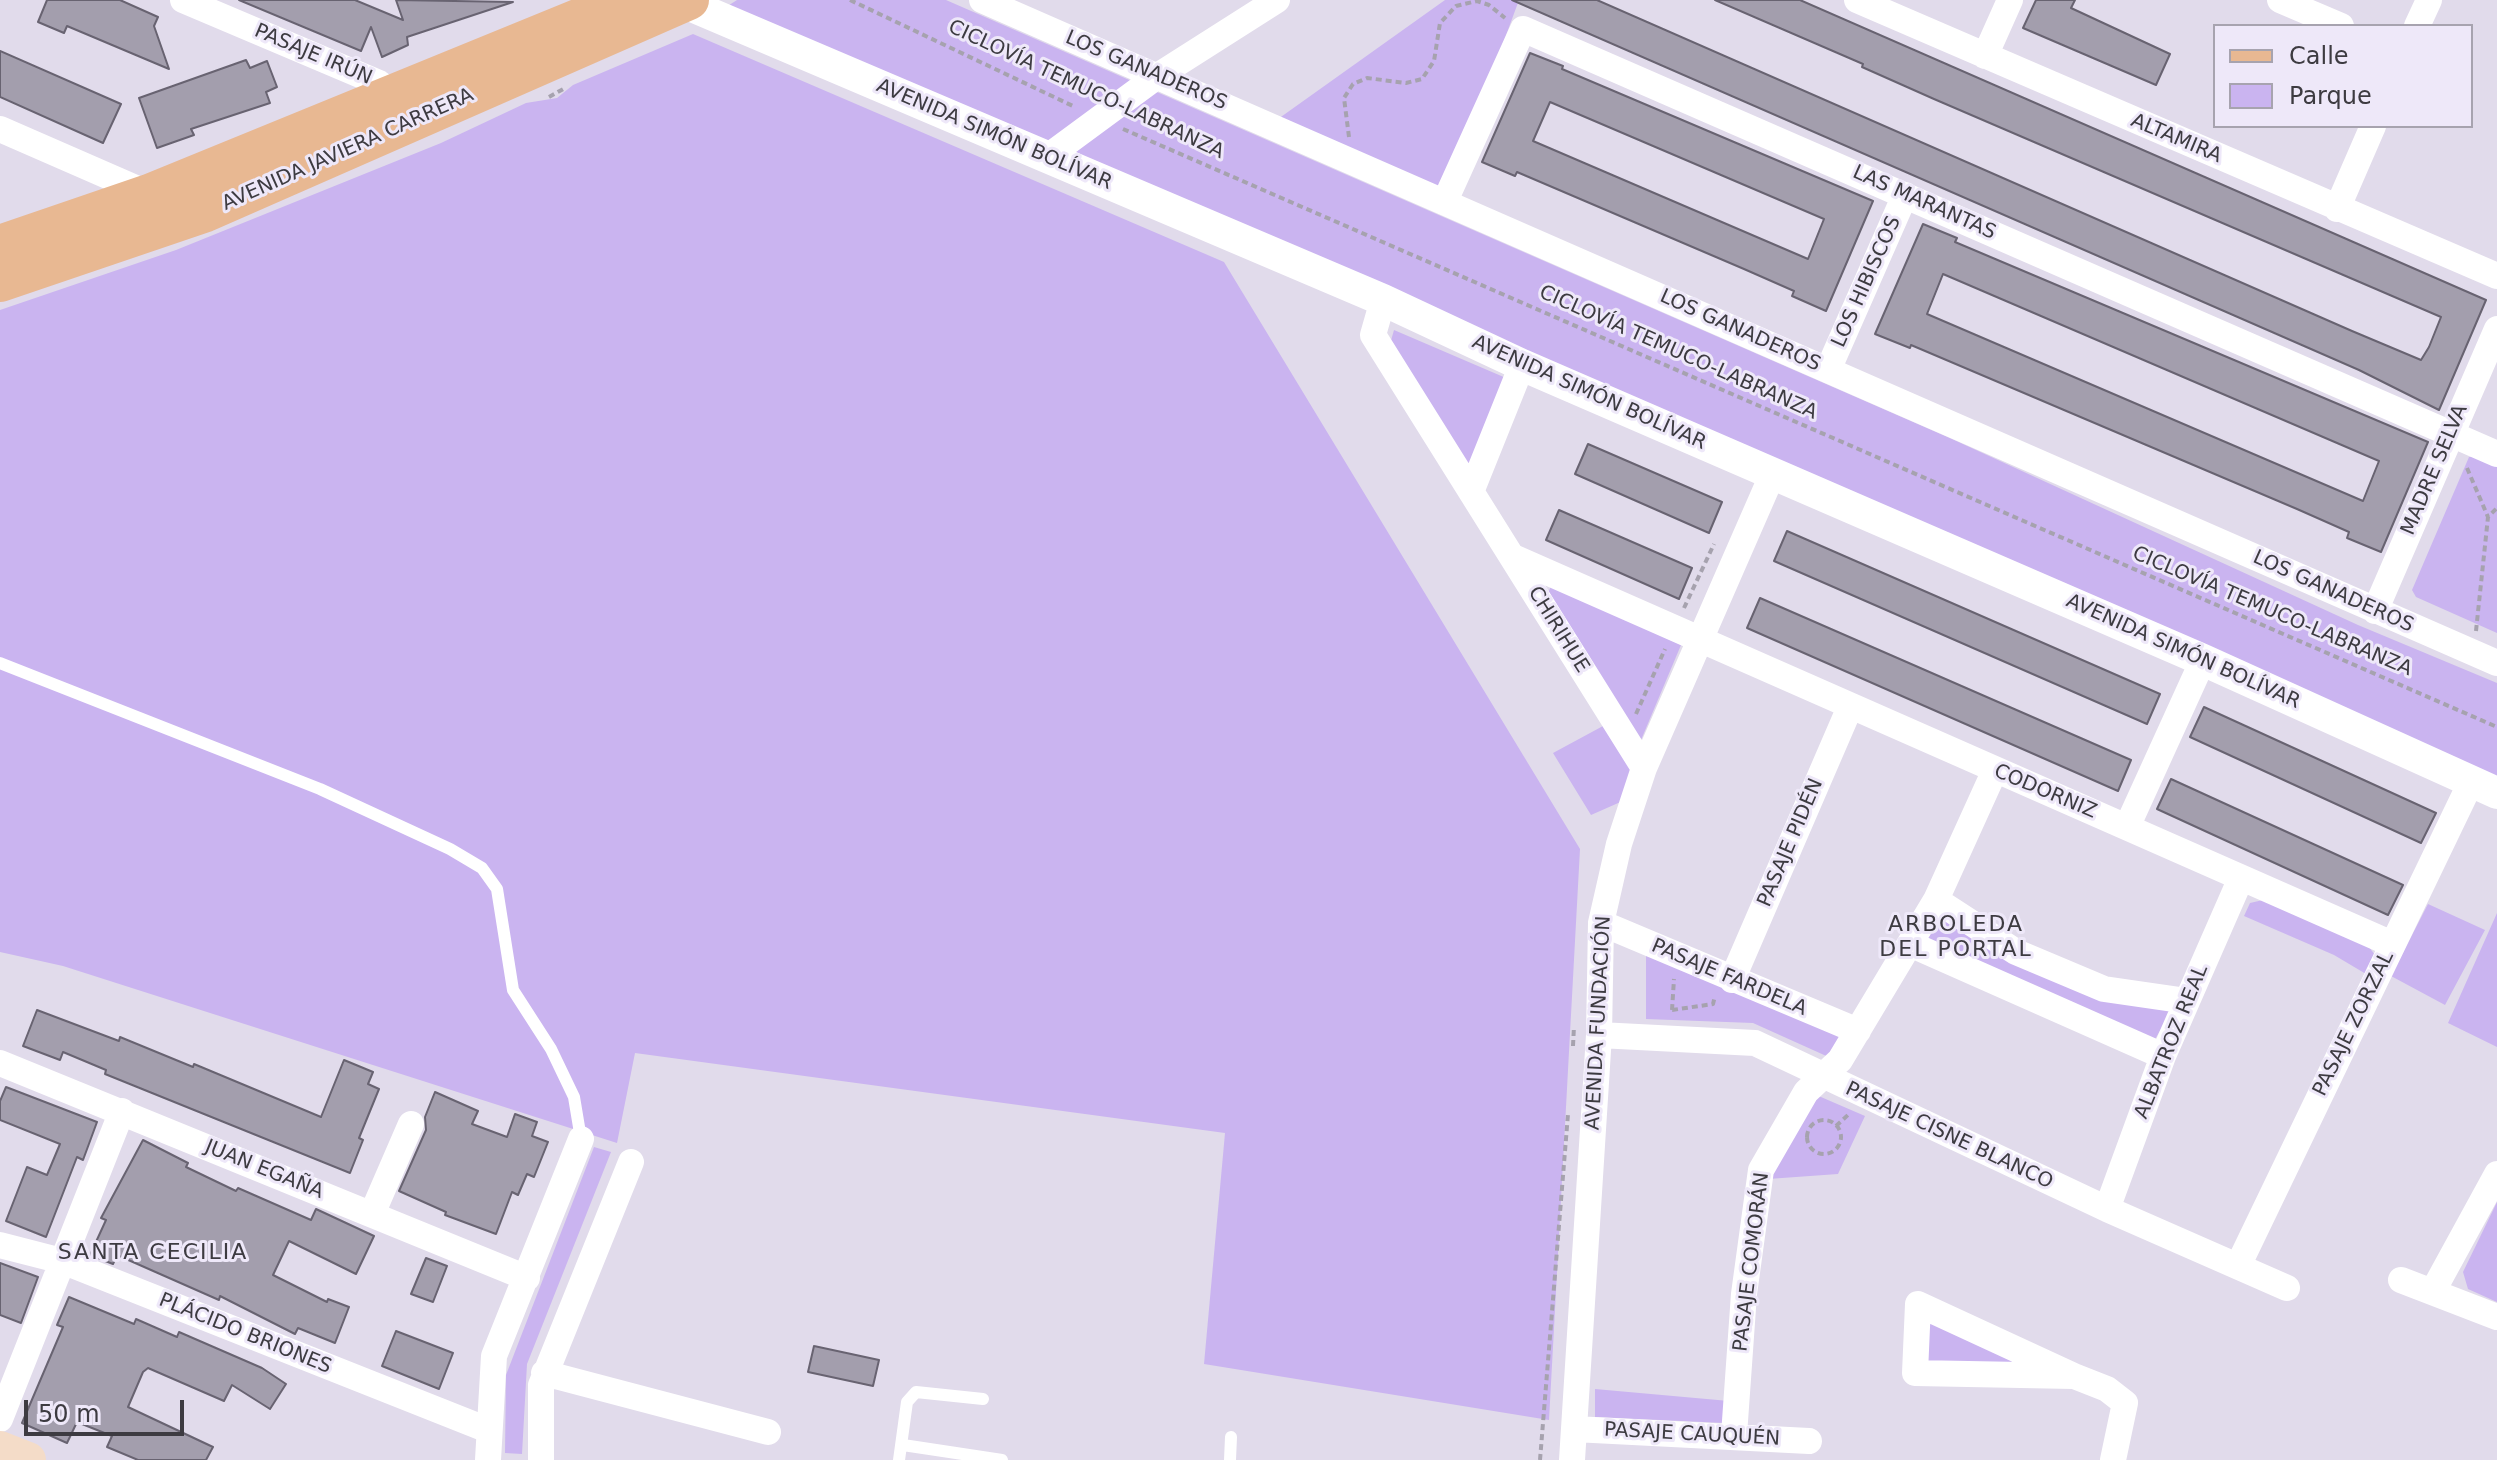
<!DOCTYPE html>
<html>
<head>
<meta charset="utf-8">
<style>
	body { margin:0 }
	#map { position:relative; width:2497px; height:1460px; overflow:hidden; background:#e1dbeb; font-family:"DejaVu Sans",sans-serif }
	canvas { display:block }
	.legend { position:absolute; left:2213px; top:24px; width:260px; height:104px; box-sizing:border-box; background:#eee8f9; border:2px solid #a7a3af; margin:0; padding:10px 14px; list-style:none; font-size:24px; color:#3d3b41 }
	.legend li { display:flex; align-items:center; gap:16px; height:40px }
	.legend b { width:40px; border:2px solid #a7a3af }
	.scale { position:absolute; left:24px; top:1400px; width:160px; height:36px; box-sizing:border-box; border:4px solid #3d3b41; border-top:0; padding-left:10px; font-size:24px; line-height:28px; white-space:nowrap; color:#3d3b41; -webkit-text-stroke:6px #eee8f9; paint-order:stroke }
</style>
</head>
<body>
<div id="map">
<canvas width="2497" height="1460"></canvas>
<ul class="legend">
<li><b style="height:10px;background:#e8b892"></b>Calle</li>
<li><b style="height:22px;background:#cab4f0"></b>Parque</li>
</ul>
<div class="scale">50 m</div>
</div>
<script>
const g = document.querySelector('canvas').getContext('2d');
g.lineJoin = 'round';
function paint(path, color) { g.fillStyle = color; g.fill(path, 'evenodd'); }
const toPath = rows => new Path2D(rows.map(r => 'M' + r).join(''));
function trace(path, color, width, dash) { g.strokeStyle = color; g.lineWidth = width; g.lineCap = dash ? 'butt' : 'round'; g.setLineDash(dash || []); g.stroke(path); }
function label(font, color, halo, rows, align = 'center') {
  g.font = font + ' "DejaVu Sans",sans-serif'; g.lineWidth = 6; g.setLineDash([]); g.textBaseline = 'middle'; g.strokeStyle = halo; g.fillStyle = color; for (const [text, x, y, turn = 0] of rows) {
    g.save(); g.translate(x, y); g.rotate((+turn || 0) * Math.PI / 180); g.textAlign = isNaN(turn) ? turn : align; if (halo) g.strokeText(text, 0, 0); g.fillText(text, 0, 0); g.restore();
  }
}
paint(toPath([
	[737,0,946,0,1952,439,2358,625,2497,683,2497,780,723,9],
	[1445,0,1519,0,1445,201,1271,124],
	[693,34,1224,262,1580,849,1549,1420,1204,1364,1225,1133,635,1053,617,1143,63,966,0,952,0,310,176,250,441,143,526,103,557,98,573,85],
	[1394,330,1506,378,1467,470,1390,344],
	[2480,456,2497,463,2497,633,2416,597,2412,590,2469,457],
	[1551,585,1681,645,1641,740,1548,594],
	[1603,726,1632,762,1625,800,1591,815,1553,753],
	[2263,900,2369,947,2375,955,2366,974,2334,955,2244,916,2250,903],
	[2428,904,2485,930,2445,1005,2391,976],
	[1942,910,2171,1011,2153,1043,1923,937],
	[2497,913,2497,1047,2448,1023],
	[1646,951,1840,1036,1833,1059,1753,1023,1646,1019],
	[1814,1094,1865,1116,1838,1174,1768,1179],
	[594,1147,611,1152,527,1364,522,1454,505,1453,506,1375],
	[2497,1202,2497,1302,2468,1289,2463,1272],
	[1934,1323,2037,1369,1926,1364,1928,1325],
	[1595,1389,1729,1401,1725,1423,1595,1417]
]), '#cab4f0');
const building = toPath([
	[47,0,120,0,158,17,154,26,169,69,67,26,64,33,38,22,47,0],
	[239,0,355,0,403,20,396,0,513,2,407,37,408,45,382,57,371,27,361,51,239,0],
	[1512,0,1597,0,2352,331,2421,360,2429,347,2441,317,1934,99,1862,67,1863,64,1715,0,1800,0,2486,300,2439,410,2359,370,1512,0],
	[2036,0,2075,0,2071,8,2170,54,2156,85,2023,28,2036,0],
	[0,51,121,104,103,143,0,97,0,51],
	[1530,53,1563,66,1562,69,1873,201,1826,311,1792,296,1794,291,1744,269,1517,172,1515,176,1482,162,1530,53],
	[1550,102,1824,219,1808,259,1533,141,1550,102],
	[246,60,250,68,267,61,277,87,266,92,270,103,191,129,194,135,157,148,139,98,246,60],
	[1923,224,1957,238,1955,242,2428,442,2381,552,2347,538,2349,532,2297,509,1911,345,1910,348,1875,334,1923,224],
	[1943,274,2379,461,2363,501,1927,314,1943,274],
	[1588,444,1722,502,1709,533,1575,474,1588,444],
	[1559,510,1692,568,1679,599,1546,540,1559,510],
	[1787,531,2160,694,2147,724,1774,561,1787,531],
	[1760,598,2131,760,2118,791,1747,628,1760,598],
	[2204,707,2436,813,2421,843,2190,737,2204,707],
	[2171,779,2403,885,2388,915,2157,809,2171,779],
	[37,1010,119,1041,120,1037,193,1067,194,1064,321,1117,344,1060,373,1072,368,1084,379,1089,359,1138,363,1140,350,1173,105,1074,106,1070,63,1052,60,1060,23,1046,37,1010],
	[6,1087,97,1122,83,1160,77,1157,46,1237,6,1221,27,1167,47,1175,60,1144,0,1120,0,1101,6,1087],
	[435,1092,478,1111,472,1124,507,1137,515,1114,537,1122,532,1136,548,1142,534,1177,527,1174,518,1195,512,1192,496,1234,445,1215,446,1212,399,1191,426,1130,425,1117,435,1092],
	[143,1140,188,1163,186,1167,236,1191,238,1188,311,1220,316,1209,374,1236,356,1274,289,1241,273,1275,327,1302,328,1299,349,1307,335,1343,298,1328,295,1334,220,1296,219,1300,117,1255,113,1264,90,1255,106,1220,101,1218,143,1140],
	[426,1258,447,1266,433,1302,411,1294,426,1258],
	[0,1263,38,1277,21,1323,0,1315,0,1263],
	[69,1297,134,1324,136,1319,177,1337,179,1332,262,1368,286,1384,270,1409,232,1385,224,1401,148,1368,143,1372,128,1407,213,1447,206,1460,138,1460,107,1447,112,1436,77,1422,67,1443,22,1423,63,1327,57,1325,69,1297],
	[396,1331,453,1353,439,1389,382,1366,396,1331],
	[814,1346,879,1360,873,1386,808,1372,814,1346]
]);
paint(building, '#a39ead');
trace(building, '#686371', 2);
trace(toPath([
	[850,0,1075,107],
	[549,97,565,88],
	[1123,129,2497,727],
	[1349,137,1344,98,1353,84,1367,78,1406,83,1422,79,1434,61,1440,23,1456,6,1477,1,1489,5,1505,18],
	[2467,468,2488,517],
	[1684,608,1714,544],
	[2476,631,2488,517,2497,508],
	[1636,714,1665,649],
	[1672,1010,1713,1004,1715,996],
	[1672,1010,1674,979],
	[1573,1046,1574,1026],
	'1807 1137a17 17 0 1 1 34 0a17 17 0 1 1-34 0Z',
	[1836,1126,1849,1114],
	[1540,1460,1568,1114]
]), '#a6a2ae', 4, [6, 4]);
trace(toPath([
	[0,663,320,789,450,849,482,868,497,889,513,990,551,1049,574,1097,581,1139],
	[903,1445,1002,1460],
	[899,1460,907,1402,916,1392,983,1399],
	[1230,1460,1231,1437]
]), '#fff', 12);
trace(toPath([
	[183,0,379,83,396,95],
	[982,0,2497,663],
	[1857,0,2497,276],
	[2280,0,2341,26],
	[2417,26,2429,0],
	[1985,56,2010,0],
	[0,129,149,194],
	[1046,158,1156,77,1277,0],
	[1445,201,1523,29,2497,454],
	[2337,209,2373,126],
	[1383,300,1373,335,1644,768],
	[1828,370,1905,195],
	[1471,492,1522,365],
	[1513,557,2392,944],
	[2375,611,2497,329],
	[2127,827,2203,660],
	[1936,900,2016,952,2104,989,2187,1001],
	[1601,923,1858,1031],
	[1910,944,2163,1056],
	[1732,980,1850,707],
	[1599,1035,1755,1043,2107,1209,2287,1288],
	[0,1063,527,1278],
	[2107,1209,2163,1056,2241,878],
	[372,1214,411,1124],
	[0,1245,62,1261,488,1430],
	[2238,1266,2471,782],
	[2401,1280,2497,1317],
	[2433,1291,2497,1174],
	[544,1373,768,1432],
	[2074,1376,1918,1304,1915,1373,2074,1376,2107,1389,2125,1403,2113,1460],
	[0,1419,122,1111],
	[1574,1429,1809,1441],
	[1734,1435,1744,1294,1761,1170,1806,1092,1840,1060,1936,900,1995,770],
	[488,1460,494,1356,581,1139],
	[541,1460,541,1385,631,1162],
	[1572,1460,1599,1035,1601,923,1619,844,1644,768,1773,473]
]), '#fff', 26);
trace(toPath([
	[678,0,1383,300,1522,365,2203,660,2497,793]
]), '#fff', 32);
trace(toPath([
	[0,1449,28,1460]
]), '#f4dcc8', 36);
trace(toPath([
	[0,245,149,194,624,0],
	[0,282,206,212,689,0]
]), '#e8b892', 40);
label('20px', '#3d3b41', '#eee8f9', [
	["PASAJE IRÚN",313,55,23],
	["LOS GANADEROS",1146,71,23],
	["CICLOVÍA TEMUCO-LABRANZA",1086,90,25],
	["AVENIDA SIMÓN BOLÍVAR",994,135,23],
	["ALTAMIRA",2176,139,23],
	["AVENIDA JAVIERA CARRERA",348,150,-24],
	["LAS MARANTAS",1924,203,24],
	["LOS HIBISCOS",1867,282,-66],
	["LOS GANADEROS",1740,331,24],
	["CICLOVÍA TEMUCO-LABRANZA",1678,353,24],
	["AVENIDA SIMÓN BOLÍVAR",1589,393,24],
	["MADRE SELVA",2435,470,-67],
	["LOS GANADEROS",2333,592,24],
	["CICLOVÍA TEMUCO-LABRANZA",2272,612,23],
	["CHIRIHUE",1558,630,58],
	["AVENIDA SIMÓN BOLÍVAR",2183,652,24],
	["CODORNIZ",2045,792,23],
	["PASAJE PIDÉN",1791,843,-67],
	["PASAJE FARDELA",1729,978,23],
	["AVENIDA FUNDACIÓN",1599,1023,-87],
	["PASAJE ZORZAL",2354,1024,-64],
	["ALBATROZ REAL",2172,1042,-68],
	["PASAJE CISNE BLANCO",1949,1136,25],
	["JUAN EGAÑA",264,1170,22],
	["PASAJE COMORÁN",1752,1262,-83],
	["PLÁCIDO BRIONES",245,1334,22],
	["PASAJE CAUQUÉN",1692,1435,3]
]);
g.letterSpacing = '2px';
label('22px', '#3d3b41', '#eee8f9', [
	["ARBOLEDA",1956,925],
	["DEL PORTAL",1956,950],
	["SANTA CECILIA",153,1253]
]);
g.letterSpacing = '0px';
</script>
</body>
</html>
